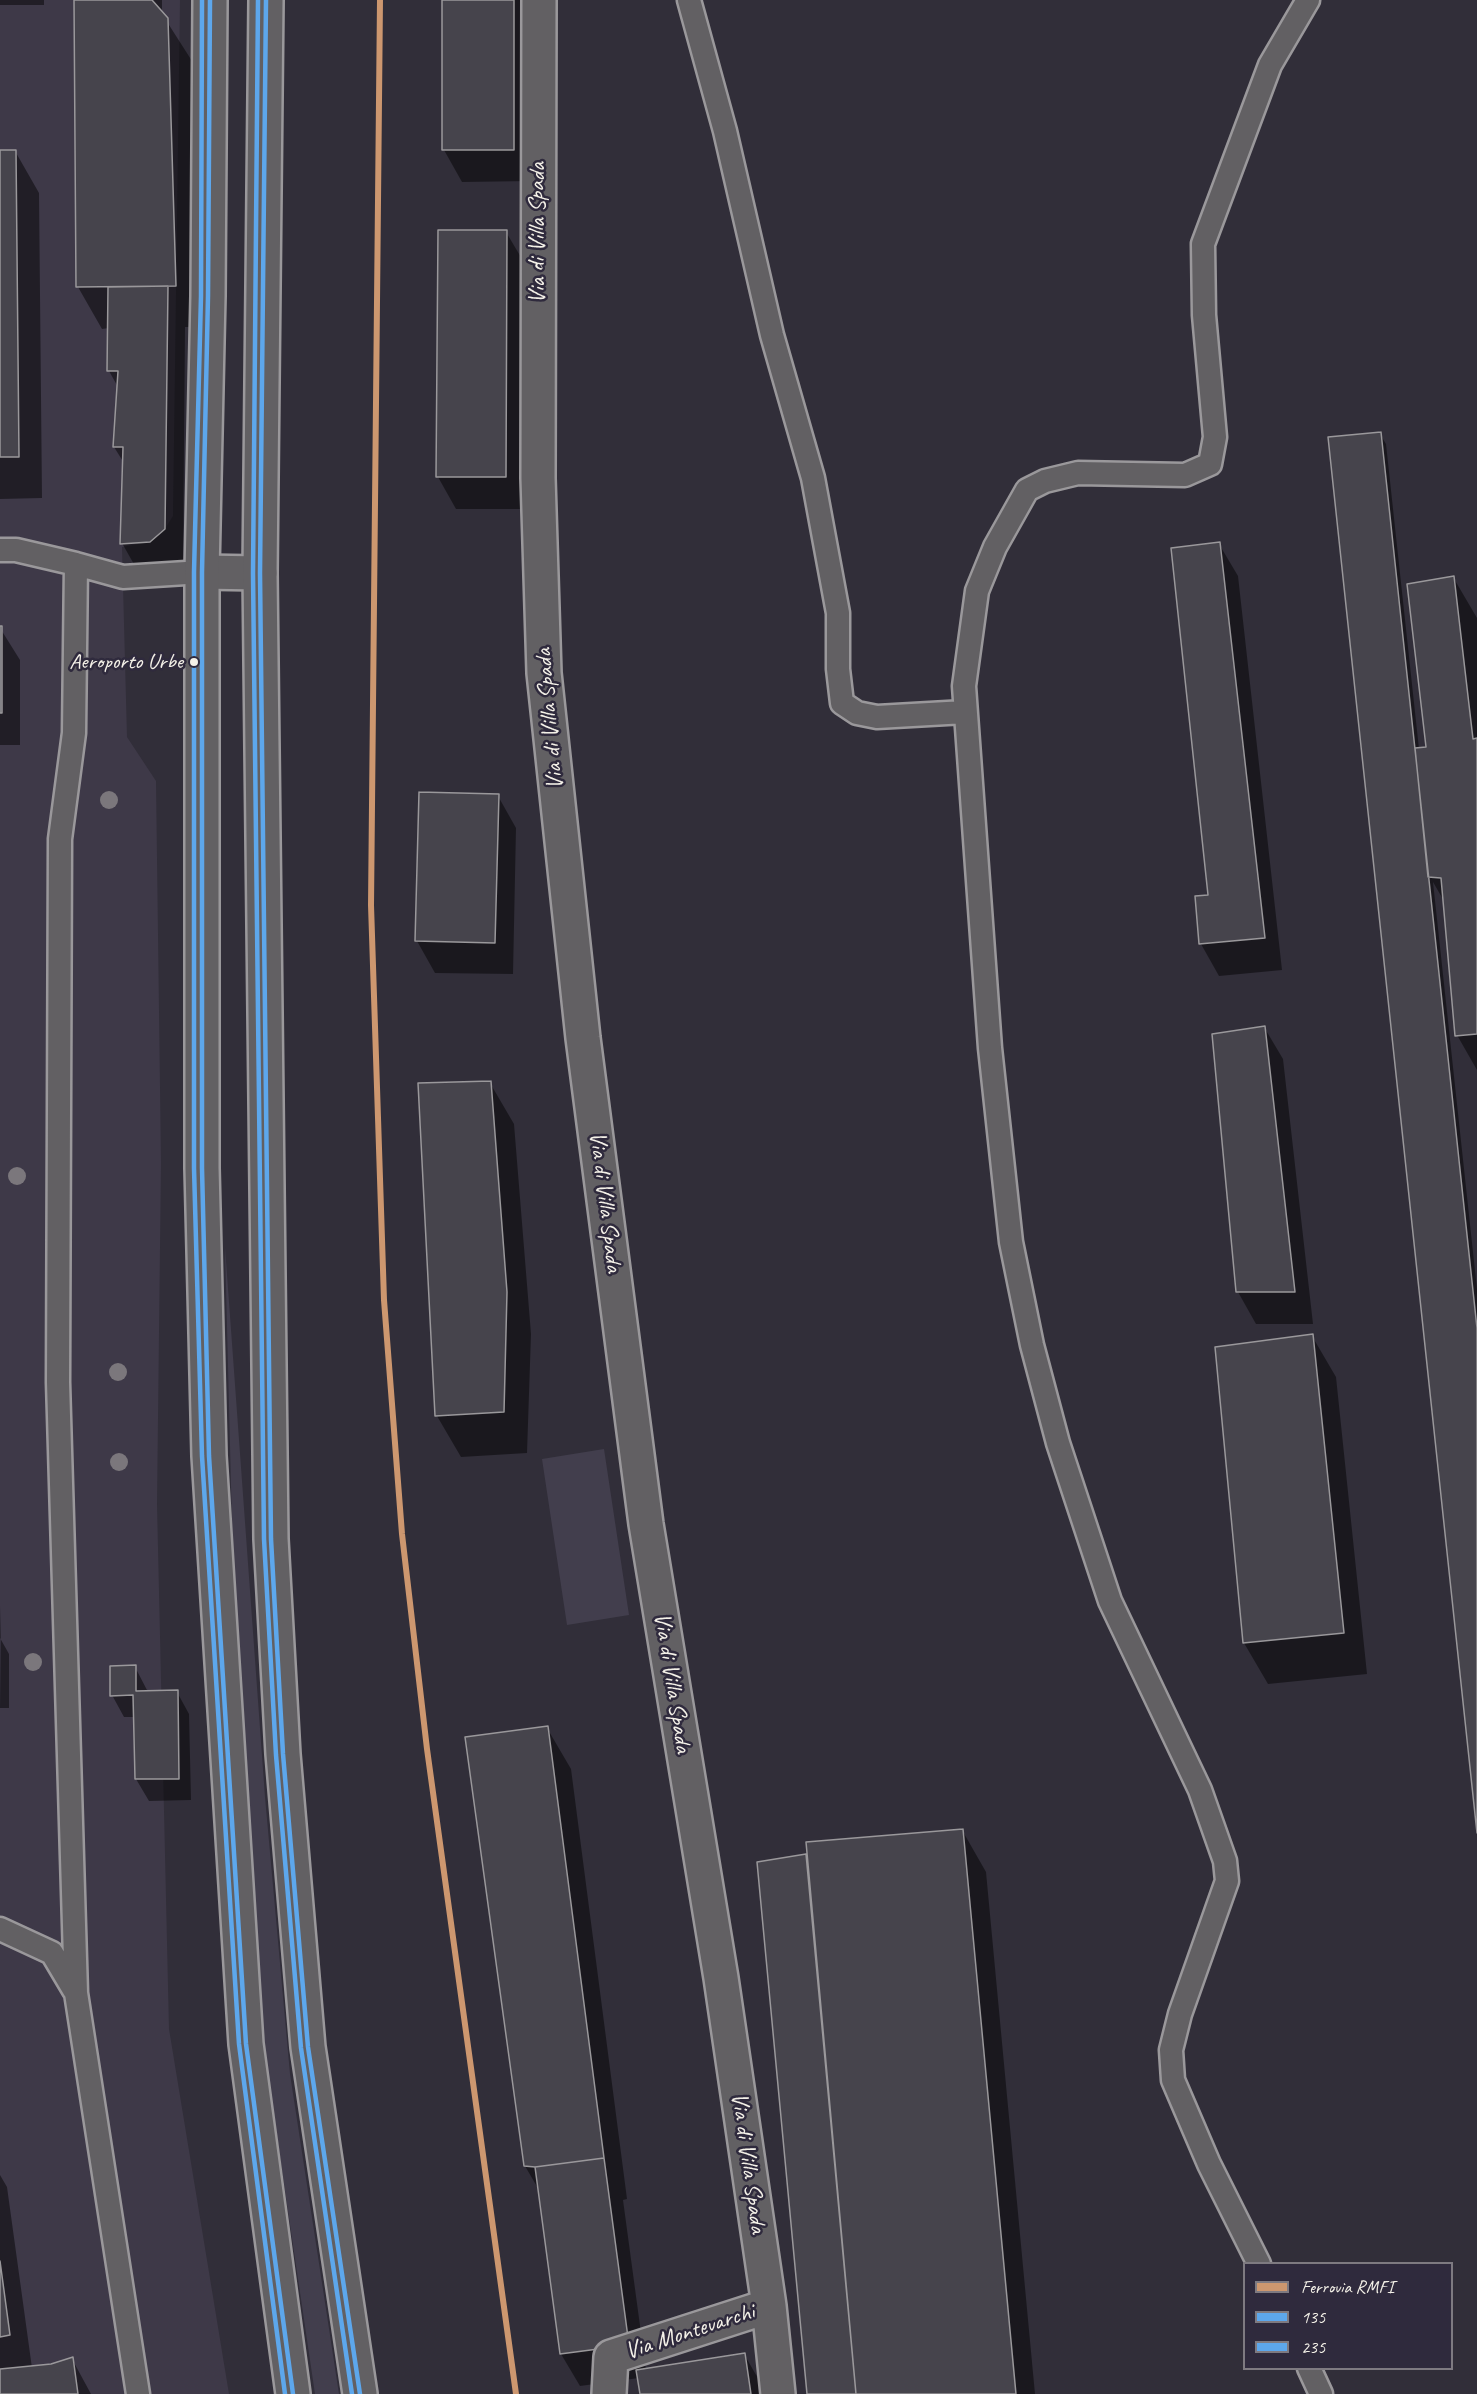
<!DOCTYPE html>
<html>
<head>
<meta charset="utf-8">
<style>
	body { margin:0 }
	#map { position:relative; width:1477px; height:2394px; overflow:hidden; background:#312e39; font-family:Caveat,sans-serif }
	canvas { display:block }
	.legend { position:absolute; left:1243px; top:2262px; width:210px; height:108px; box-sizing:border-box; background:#2f2a3d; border:2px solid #7e7a81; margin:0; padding:8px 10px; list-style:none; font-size:18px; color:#f4f1e8 }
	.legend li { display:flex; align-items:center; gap:12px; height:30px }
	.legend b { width:30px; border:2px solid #7e7a81 }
</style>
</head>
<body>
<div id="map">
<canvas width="1477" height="2394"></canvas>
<ul class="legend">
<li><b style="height:8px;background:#cd976f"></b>Ferrovia RMFI</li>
<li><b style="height:8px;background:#5da7ec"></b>135</li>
<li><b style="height:8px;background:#5da7ec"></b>235</li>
</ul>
</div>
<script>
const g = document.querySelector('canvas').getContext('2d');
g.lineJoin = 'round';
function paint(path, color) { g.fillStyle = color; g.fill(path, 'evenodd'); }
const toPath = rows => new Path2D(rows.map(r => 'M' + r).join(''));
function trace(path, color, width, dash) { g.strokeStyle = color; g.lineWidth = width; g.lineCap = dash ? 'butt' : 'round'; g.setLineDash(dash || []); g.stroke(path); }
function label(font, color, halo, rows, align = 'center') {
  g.font = font + ' Caveat,sans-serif'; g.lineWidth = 5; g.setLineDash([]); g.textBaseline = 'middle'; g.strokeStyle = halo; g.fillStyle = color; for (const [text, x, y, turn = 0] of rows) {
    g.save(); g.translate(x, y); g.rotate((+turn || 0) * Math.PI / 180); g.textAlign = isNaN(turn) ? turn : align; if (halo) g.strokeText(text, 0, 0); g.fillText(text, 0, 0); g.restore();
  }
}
paint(toPath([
	[0,0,180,0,173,516,165,529,150,542,122,547,127,737,156,781,161,1163,157,1504,169,2029,229,2394,0,2394]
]), '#3e3948');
paint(toPath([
	[225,1247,265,1797,290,2074,339,2394,315,2394,265,2055,250,1852,233,1565],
	[604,1449,629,1615,567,1625,542,1459]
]), '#423e4d');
paint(toPath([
	[0,0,44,0,44,5,0,5],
	[76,0,162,0,162,14,192,61,199,327,185,327,183,561,169,574,140,575,122,543,124,463,114,447,118,387,109,371,109,328,102,329,78,287],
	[443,0,531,0,532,181,462,182,444,150],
	[15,151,39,193,42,498,0,499,0,152],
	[506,232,525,264,523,509,456,509,438,477],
	[1380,434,1386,444,1419,749,1427,748,1453,577,1477,618,1477,1070,1457,1035,1444,901,1433,882,1477,1289,1477,1819],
	[1219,544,1238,576,1282,970,1219,976,1201,944,1209,897],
	[0,628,20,660,20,745,0,745],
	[498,796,516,828,513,974,435,973,417,941],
	[1264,1027,1283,1059,1313,1324,1256,1324,1238,1292],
	[490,1083,514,1124,531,1334,527,1453,461,1457,437,1416],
	[1312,1336,1336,1377,1367,1674,1268,1684,1244,1643],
	[1,1606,0,1638,9,1654,9,1708,0,1708],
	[135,1667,148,1692,177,1692,189,1714,191,1800,149,1801,136,1779,135,1717,124,1717,112,1695],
	[547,1728,571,1769,627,2199,623,2200,646,2370,744,2354,767,2394,641,2394,639,2378,580,2386,561,2354,539,2190,525,2166],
	[962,1830,986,1872,1035,2394,809,2394,758,1864],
	[0,2175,7,2187,32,2368,51,2366,72,2359,91,2394,0,2394]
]), '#0007');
const building = toPath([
	[74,0,152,0,168,18,176,286,76,287,74,0],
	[442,0,514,0,514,150,442,150,442,0],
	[0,150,16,150,19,457,0,457,0,150],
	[438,230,507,230,506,477,436,477,438,230],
	[168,286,165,529,150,542,120,544,123,447,113,447,118,371,107,371,108,287,168,286],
	[1381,432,1477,1328,1477,1833,1328,437,1381,432],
	[1220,542,1265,938,1199,944,1195,896,1208,895,1171,548,1220,542],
	[1454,576,1473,739,1477,738,1477,1034,1455,1036,1441,878,1428,877,1415,748,1426,747,1407,584,1454,576],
	[0,626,2,626,2,713,0,713,0,626],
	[419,792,499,794,495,943,415,941,419,792],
	[1265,1026,1295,1292,1236,1292,1212,1034,1265,1026],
	[491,1081,507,1292,504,1412,435,1416,418,1083,491,1081],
	[1313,1334,1344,1633,1243,1643,1215,1347,1313,1334],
	[136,1665,136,1691,178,1690,179,1779,135,1779,133,1695,110,1696,110,1666,136,1665],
	[548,1726,604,2158,535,2167,524,2166,465,1737,548,1726],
	[963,1829,1016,2394,856,2394,806,1842,963,1829],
	[806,1854,856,2394,807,2394,757,1862,806,1854],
	[604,2158,629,2345,560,2354,535,2167,604,2158],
	[0,2261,10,2335,0,2337,0,2261],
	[745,2353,751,2394,640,2394,636,2370,745,2353],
	[73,2357,78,2394,0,2394,0,2369,51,2364,73,2357]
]);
paint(building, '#46444c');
trace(building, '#9a989b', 1.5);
const lane = toPath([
	[689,0,725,131,772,335,813,478,838,613,838,669,842,703,857,713,877,717,965,712],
	[0,550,16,550,76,564,74,733,60,839,58,1382,76,1993,138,2394],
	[76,564,123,577,202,572],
	[0,1929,52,1953,74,1990],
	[1259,2264,1209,2164,1173,2080,1171,2050,1180,2014,1227,1881,1225,1861,1200,1790,1110,1601,1058,1443,1032,1345,1011,1242,990,1048,964,686,977,591,995,547,1027,490,1045,481,1078,473,1185,475,1210,464,1215,437,1204,315,1203,244,1270,65,1308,0],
	[1309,2368,1321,2394]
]);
const street = toPath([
	[539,0,538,478,544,673,583,1038,646,1524,721,1978,769,2306,778,2394],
	[202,572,260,573],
	[609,2394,611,2357,769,2306]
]);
const primary = toPath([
	[210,0,208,296,202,572,202,1168,209,1456,246,2044,293,2394],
	[266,0,260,573,271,1539,283,1754,308,2047,360,2394]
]);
trace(lane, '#9a989b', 27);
trace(street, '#9a989b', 38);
trace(primary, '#9a989b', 38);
trace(lane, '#626063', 22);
trace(street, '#626063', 33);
trace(primary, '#626063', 33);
trace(toPath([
	[210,0,208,296,202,572,202,1168,209,1456,246,2044,293,2394],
	[266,0,260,573,271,1539,283,1754,308,2047,360,2394]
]), '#5da7ec', 4.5);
trace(toPath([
	[202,0,201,296,194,572,194,1168,202,1456,239,2044,285,2394],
	[258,0,253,573,264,1539,276,1755,301,2048,352,2394]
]), '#5da7ec', 4.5);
trace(toPath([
	[380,0,371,905,384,1300,402,1534,427,1749,516,2394]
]), '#cd976f', 6);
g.fillStyle = '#7b777c';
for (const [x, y] of [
	[109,800],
	[17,1176],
	[118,1372],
	[119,1462],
	[33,1662]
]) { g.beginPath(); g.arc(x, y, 9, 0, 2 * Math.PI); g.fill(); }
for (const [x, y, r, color] of [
	[194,662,5,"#f4f1e8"]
]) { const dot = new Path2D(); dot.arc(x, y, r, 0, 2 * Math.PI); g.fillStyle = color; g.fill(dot); trace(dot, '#2f2a3d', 2); }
label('22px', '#f4f1e8', '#2f2a3d', [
	["Aeroporto Urbe",183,662]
], 'right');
label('24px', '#f4f1e8', '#2f2a3d', [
	["Via di Villa Spada",538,233,-90],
	["Via di Villa Spada",550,719,-95],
	["Via di Villa Spada",605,1202,83],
	["Via di Villa Spada",672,1683,81],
	["Via di Villa Spada",748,2163,82],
	["Via Montevarchi",690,2332,-18]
]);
</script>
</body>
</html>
